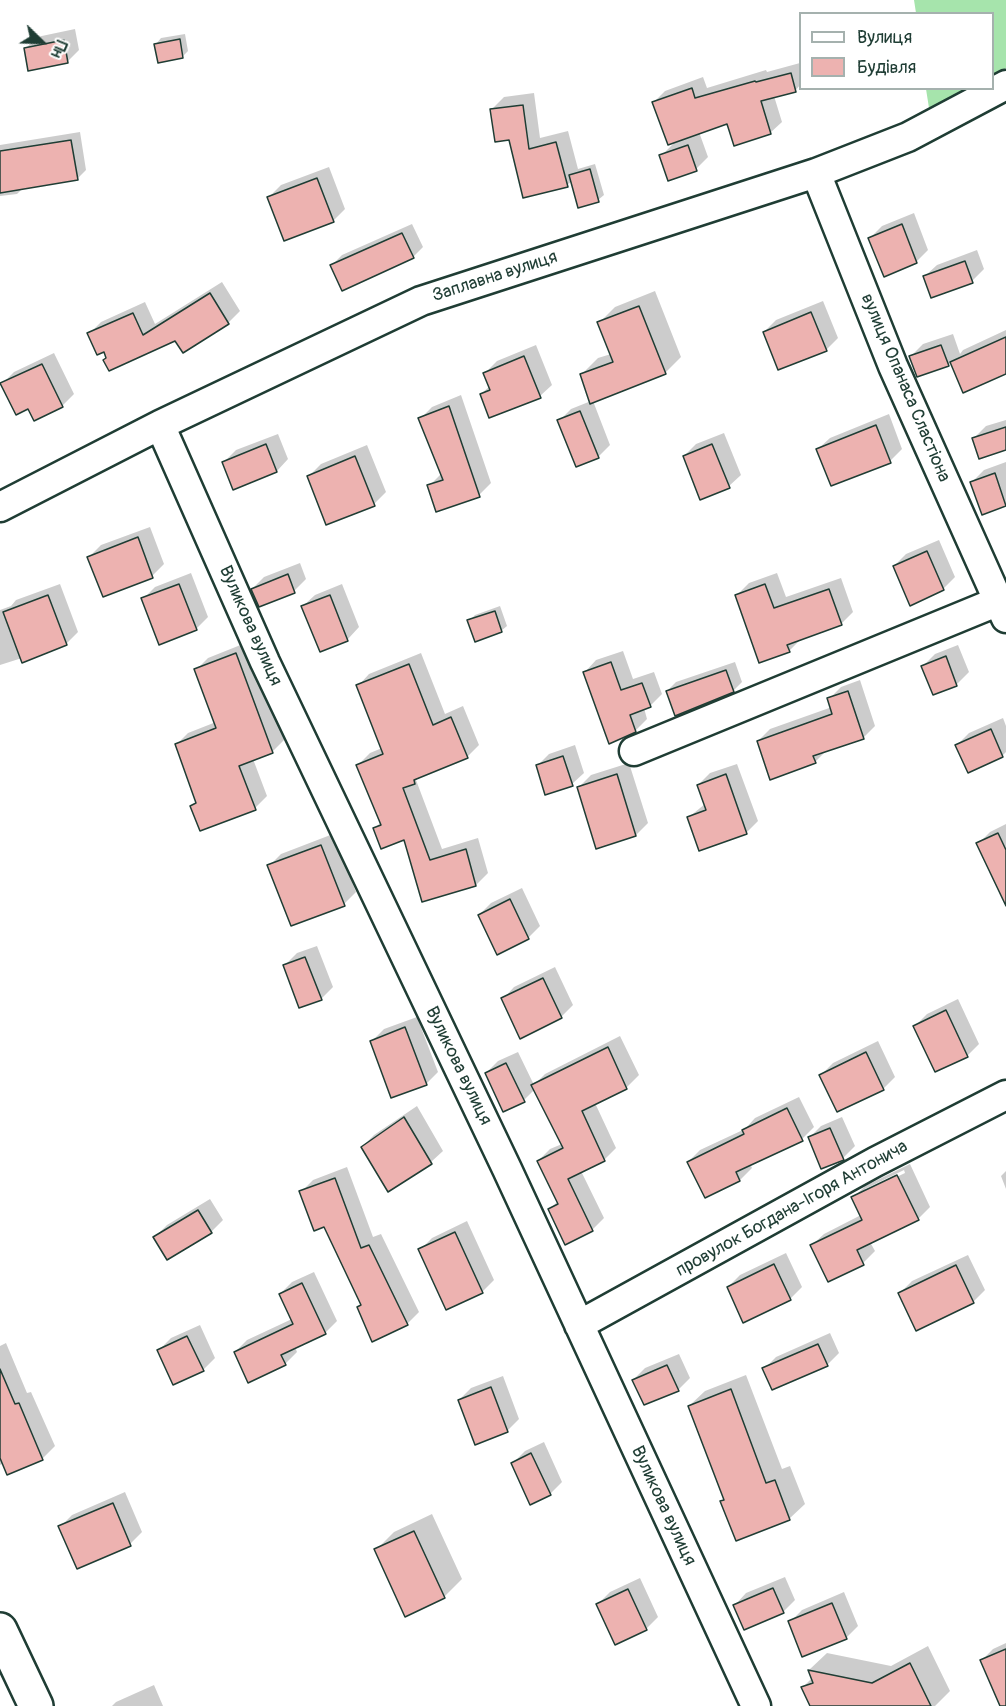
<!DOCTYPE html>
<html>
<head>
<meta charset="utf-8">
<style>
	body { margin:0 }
	#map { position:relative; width:1006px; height:1706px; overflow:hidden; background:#fff; font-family:Pangolin,sans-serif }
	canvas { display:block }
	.legend { position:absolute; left:799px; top:12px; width:195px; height:78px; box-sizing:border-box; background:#fff; border:2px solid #a5b1ae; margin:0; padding:8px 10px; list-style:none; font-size:18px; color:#1f3d34 }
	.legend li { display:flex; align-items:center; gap:12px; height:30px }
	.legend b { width:30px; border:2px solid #a5b1ae }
	.north { position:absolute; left:12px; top:12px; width:60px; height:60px; -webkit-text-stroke:4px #fff; paint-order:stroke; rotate:113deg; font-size:16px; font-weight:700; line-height:24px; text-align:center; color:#1f3d34 }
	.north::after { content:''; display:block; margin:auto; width:21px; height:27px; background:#1f3d34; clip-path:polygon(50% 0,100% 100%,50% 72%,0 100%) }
</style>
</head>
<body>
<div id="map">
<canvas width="1006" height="1706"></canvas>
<ul class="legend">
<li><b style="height:8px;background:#fff"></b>Вулиця</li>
<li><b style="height:16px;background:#edb2b0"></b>Будівля</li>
</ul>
<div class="north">Пн</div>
</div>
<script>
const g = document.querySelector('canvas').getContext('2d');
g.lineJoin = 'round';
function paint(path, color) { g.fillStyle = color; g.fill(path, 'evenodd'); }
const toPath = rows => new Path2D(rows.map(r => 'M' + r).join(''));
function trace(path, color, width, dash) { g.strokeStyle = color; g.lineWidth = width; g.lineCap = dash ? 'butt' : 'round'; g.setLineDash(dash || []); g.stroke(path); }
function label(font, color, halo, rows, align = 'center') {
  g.font = font + ' Pangolin,sans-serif'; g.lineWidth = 5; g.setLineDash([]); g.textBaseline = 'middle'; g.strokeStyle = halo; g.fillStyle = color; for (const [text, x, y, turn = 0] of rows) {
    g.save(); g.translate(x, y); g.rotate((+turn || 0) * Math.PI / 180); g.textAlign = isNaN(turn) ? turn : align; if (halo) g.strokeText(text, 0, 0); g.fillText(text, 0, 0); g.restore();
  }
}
paint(toPath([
	[914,0,1006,0,1006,68,993,75,992,14,916,13],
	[926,89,926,88,967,89,929,108]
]), '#a6e4ac');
paint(toPath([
	[75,29,79,50,67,62,25,49,37,37],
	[185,34,188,51,182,57,156,44,161,38],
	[800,63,800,85,795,91,774,96,782,122,770,133,728,122,699,132,708,157,696,169,661,156,676,141,654,102,665,91,703,77,707,88,766,70,767,72],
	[534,93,540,138,568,131,578,169,595,164,604,195,598,200,572,181,567,185,510,139,492,109,504,97],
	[80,132,86,170,77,179,23,188,17,194,0,196,0,145],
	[329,167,345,209,333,221,269,197,281,185],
	[914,213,928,250,916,262,870,238,882,226],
	[412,224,423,247,413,257,332,265,342,255],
	[977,250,984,269,972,281,925,276,937,265],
	[222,282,240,311,228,323,183,351,176,340,108,357,105,350,89,334,101,322,145,302,155,324],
	[655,291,681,357,665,373,593,401,610,445,598,457,559,421,571,409,591,401,582,374,598,358,611,354,599,323,615,307],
	[823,301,838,338,826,350,764,332,776,320],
	[1006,330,1006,366,951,362,948,365,911,356,923,344,953,334,960,354,963,350],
	[536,345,552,385,540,396,481,394,490,386,485,373,497,361],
	[54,353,74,394,62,406,29,407,2,384,14,372],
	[461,395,491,483,479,495,429,486,442,473,420,419,432,407],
	[889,414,902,449,890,461,832,484,818,449,830,438],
	[1006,420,1006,449,974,438,986,426],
	[724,433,741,475,729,486,684,456,696,444],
	[278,434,288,459,277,471,234,488,224,462,236,450],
	[367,445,386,492,374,504,309,476,321,464],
	[1006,462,1006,504,983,513,972,482,984,470],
	[150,527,164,564,152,576,89,557,101,545],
	[939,540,955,577,943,589,894,566,906,554],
	[300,563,306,579,294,591,252,589,264,577],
	[191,573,208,617,196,629,143,599,155,587],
	[777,573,786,597,841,578,853,612,841,624,801,639,789,651,737,595,749,583],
	[60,584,78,632,66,644,0,665,0,610,11,606,16,600],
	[342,584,359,627,348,639,320,650,303,606,315,595],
	[500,606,507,626,501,631,469,621,475,615],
	[248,642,285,739,273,751,253,759,267,796,255,808,192,806,197,801,176,745,188,733,216,722,196,670,208,658],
	[958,645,969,672,957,684,934,693,923,666,935,654],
	[623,651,633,679,654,672,662,694,650,706,644,708,647,719,635,731,585,672,596,660],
	[421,653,445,714,463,706,479,745,467,757,421,776,416,780,442,849,478,838,488,873,476,885,423,900,405,838,375,828,381,822,358,765,370,753,382,748,358,686,369,674],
	[735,662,742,682,733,691,667,691,676,682],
	[860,680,875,726,863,738,827,750,815,762,758,741,770,729,832,707,829,699,841,687],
	[1003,718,1006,726,1006,752,1002,756,957,745,969,733],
	[575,745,584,773,572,784,537,766,549,754],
	[629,763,648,823,636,835,579,787,591,775],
	[737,764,758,821,746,833,689,817,705,804,698,785,710,773],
	[1006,824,1006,886,978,844,990,832],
	[333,834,356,892,344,904,269,866,281,854],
	[522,888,540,926,528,938,497,953,479,915,491,903],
	[317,946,333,987,321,999,285,965,297,953],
	[555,967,573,1005,561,1017,503,999,514,987],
	[958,999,979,1044,967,1056,915,1026,927,1014],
	[417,1017,438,1072,426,1084,372,1041,384,1029],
	[620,1036,639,1075,627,1087,595,1103,616,1148,604,1160,581,1171,604,1218,592,1230,550,1209,558,1201,538,1161,550,1149,562,1144,535,1089,524,1100,486,1073,498,1061,518,1052,534,1085,545,1074],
	[878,1041,895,1077,883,1089,821,1075,833,1063],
	[799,1097,814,1127,802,1139,750,1164,752,1168,740,1180,705,1196,688,1162,700,1150,745,1129,755,1118],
	[417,1106,443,1151,431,1162,362,1147,374,1135],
	[842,1117,855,1146,843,1158,809,1138,821,1126],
	[910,1164,930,1207,918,1219,870,1242,875,1251,863,1263,812,1245,824,1234,861,1215,853,1198,865,1186],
	[904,1170,905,1173,865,1192,865,1189],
	[347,1167,373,1237,381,1234,419,1312,407,1324,325,1225,301,1192,313,1180],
	[1006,1171,1006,1189,1001,1176],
	[210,1199,223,1220,211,1232,155,1237,167,1225],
	[467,1221,494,1280,482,1292,420,1250,432,1238],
	[786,1253,802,1287,790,1299,728,1287,740,1275],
	[968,1255,985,1290,973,1302,900,1293,912,1281],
	[314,1272,337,1321,325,1333,295,1347,297,1352,285,1364,235,1352,247,1340,292,1319,280,1294,292,1282],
	[200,1325,215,1358,203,1370,159,1350,171,1338],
	[830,1333,839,1353,827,1365,764,1369,776,1357],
	[6,1343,27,1393,31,1392,55,1446,43,1458,8,1473,4,1463,0,1465,0,1346],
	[679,1354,690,1378,678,1390,633,1380,645,1368],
	[746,1375,782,1469,790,1466,805,1504,789,1519,722,1501,725,1498,689,1406,705,1391],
	[503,1376,519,1419,507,1431,459,1400,471,1388],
	[544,1442,562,1482,550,1494,513,1463,525,1451],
	[125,1492,142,1532,130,1544,60,1527,72,1515],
	[432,1514,462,1579,444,1597,376,1550,394,1532],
	[785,1577,795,1600,783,1612,735,1605,746,1593],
	[640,1578,658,1617,646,1629,598,1604,610,1592],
	[844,1592,858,1626,846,1638,790,1622,802,1610],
	[1006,1643,1006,1691,981,1661,993,1649],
	[928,1646,950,1691,935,1706,812,1706,803,1687,812,1678,809,1670,827,1653,891,1666],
	[154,1685,163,1706,112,1706,116,1702]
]), '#0003');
const building = toPath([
	[180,39,183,58,158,63,154,44,180,39],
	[64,40,68,63,28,71,24,48,64,40],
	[791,73,796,92,761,101,771,134,734,146,727,124,668,145,652,102,692,88,695,98,755,81,756,82,791,73],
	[523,105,529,149,556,142,568,187,523,198,509,140,495,142,490,109,523,105],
	[71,140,78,180,0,193,0,151,71,140],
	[688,145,697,171,668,181,659,155,688,145],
	[590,169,599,202,578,208,569,175,590,169],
	[317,178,334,222,284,241,267,197,317,178],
	[902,224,917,263,884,277,868,238,902,224],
	[402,233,414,258,342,291,330,265,402,233],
	[965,261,973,283,931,298,923,276,965,261],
	[210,293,229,324,183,353,175,341,109,371,103,360,106,358,104,352,97,355,87,333,133,313,143,335,210,293],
	[639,306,666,374,590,404,580,374,613,362,597,322,639,306],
	[811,312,827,351,778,370,763,332,811,312],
	[1006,337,1006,374,963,393,950,362,1006,337],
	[941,345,949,366,917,377,909,356,941,345],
	[524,356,541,398,489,418,480,394,490,390,483,373,524,356],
	[42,364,63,407,34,421,28,409,16,415,0,383,42,364],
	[449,406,480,497,436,512,427,485,443,480,418,418,449,406],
	[580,411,599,458,576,467,557,420,580,411],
	[876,425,891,463,831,486,816,449,876,425],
	[1006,427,1006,450,979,459,972,438,1006,427],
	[266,444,277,472,233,490,222,462,266,444],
	[712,444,730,488,700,500,683,456,712,444],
	[355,456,375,506,326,525,307,476,355,456],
	[995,473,1006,506,982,515,970,482,995,473],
	[138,537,153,578,103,597,87,557,138,537],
	[927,551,944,590,910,606,893,566,927,551],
	[288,574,295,593,259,607,251,589,288,574],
	[179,584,197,630,159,645,141,598,179,584],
	[765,584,774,608,829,589,842,625,787,645,790,652,759,663,735,595,765,584],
	[48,595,67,645,22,663,3,612,48,595],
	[330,595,348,641,320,652,301,606,330,595],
	[495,611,502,632,475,642,467,620,495,611],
	[236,653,273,753,239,766,256,810,200,831,190,806,196,803,175,744,216,728,194,669,236,653],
	[946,656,957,686,933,695,921,666,946,656],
	[611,662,621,690,642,683,651,707,630,715,636,732,609,744,583,672,611,662],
	[409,664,433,725,451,717,468,758,414,780,415,784,403,788,430,860,466,849,476,886,422,902,404,840,381,849,373,828,381,825,356,765,383,754,356,685,409,664],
	[726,670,734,692,675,716,666,691,726,670],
	[848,691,864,739,813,756,816,763,770,780,757,741,832,714,827,698,848,691],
	[991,729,1003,757,968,773,955,745,991,729],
	[563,756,573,786,545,795,536,765,563,756],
	[617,774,636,836,596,849,577,787,617,774],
	[726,774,747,834,699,851,687,817,706,810,697,785,726,774],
	[998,833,1006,850,1006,906,976,843,998,833],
	[321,845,345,906,291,926,267,865,321,845],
	[510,899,529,939,497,955,478,915,510,899],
	[305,957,322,1000,299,1008,283,965,305,957],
	[543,978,562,1018,520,1039,501,998,543,978],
	[946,1010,968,1057,935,1072,913,1026,946,1010],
	[405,1027,427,1085,391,1098,370,1041,405,1027],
	[608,1047,627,1089,582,1111,605,1161,568,1179,593,1231,565,1245,548,1209,558,1204,537,1161,563,1148,531,1085,608,1047],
	[866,1052,884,1090,837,1112,819,1075,866,1052],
	[506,1063,525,1102,503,1112,485,1073,506,1063],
	[787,1108,803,1141,736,1172,740,1181,705,1198,687,1162,744,1134,742,1130,787,1108],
	[404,1117,432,1164,388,1192,361,1147,404,1117],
	[830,1128,844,1160,821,1169,808,1137,830,1128],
	[897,1175,919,1220,857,1250,864,1265,828,1282,810,1245,862,1220,851,1197,897,1175],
	[335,1178,361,1248,369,1245,408,1325,372,1342,357,1307,361,1305,324,1227,314,1231,299,1191,335,1178],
	[198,1210,212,1233,167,1260,153,1237,198,1210],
	[455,1232,483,1293,446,1310,418,1249,455,1232],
	[774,1264,791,1300,743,1323,727,1287,774,1264],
	[956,1265,974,1303,916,1331,898,1293,956,1265],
	[302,1283,326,1334,281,1355,286,1365,248,1383,234,1352,293,1324,279,1294,302,1283],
	[187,1336,204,1371,173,1385,157,1350,187,1336],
	[818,1344,828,1366,772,1390,762,1368,818,1344],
	[667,1365,679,1391,644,1405,632,1380,667,1365],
	[0,1369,15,1404,19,1403,43,1460,7,1475,0,1458,0,1369],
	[491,1387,508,1432,475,1445,458,1400,491,1387],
	[731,1389,766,1483,775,1480,790,1520,736,1541,720,1501,724,1500,688,1406,731,1389],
	[531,1453,551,1495,530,1505,511,1463,531,1453],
	[113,1503,131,1546,77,1569,58,1526,113,1503],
	[414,1531,445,1598,405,1617,374,1549,414,1531],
	[773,1588,784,1613,744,1630,733,1605,773,1588],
	[628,1589,647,1630,615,1645,596,1604,628,1589],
	[832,1603,847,1639,802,1657,788,1621,832,1603],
	[1006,1649,1006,1706,1000,1706,980,1660,1006,1649],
	[910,1663,931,1706,810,1706,801,1687,813,1683,808,1670,872,1683,910,1663]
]);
paint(building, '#edb2b0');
trace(building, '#1f3d34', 1.5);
const street = toPath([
	[816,173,893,366,1006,618],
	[160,425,265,662,507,1169,756,1706],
	[0,507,160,425,421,301,816,173,908,137,1006,85],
	[634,751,999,601],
	[579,1325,875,1162,1006,1095]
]);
const secondary = toPath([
	[0,1630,36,1706]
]);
trace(street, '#1f3d34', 33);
trace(secondary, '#1f3d34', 38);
trace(street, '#fff', 28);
trace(secondary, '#fff', 33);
label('18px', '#1f3d34', '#fff', [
	["Заплавна вулиця",495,277,-18],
	["вулиця Опанаса Сластіона",905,388,67],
	["Вуликова вулиця",250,626,66],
	["Вуликова вулиця",458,1066,64],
	["провулок Богдана-Ігоря Антонича",792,1209,-29],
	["Вуликова вулиця",663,1506,65]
]);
</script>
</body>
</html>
